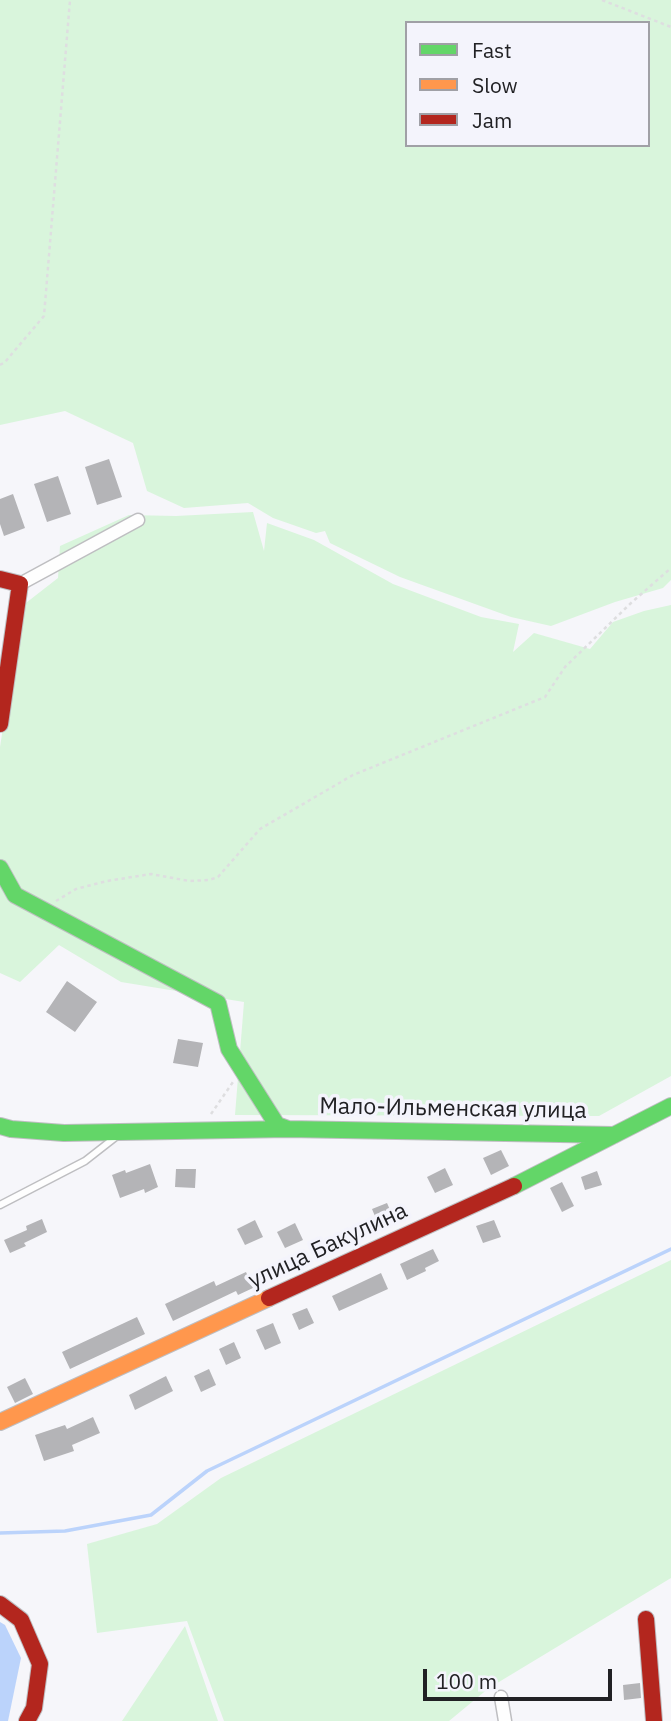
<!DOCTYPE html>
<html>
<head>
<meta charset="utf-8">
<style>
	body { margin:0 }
	#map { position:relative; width:671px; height:1721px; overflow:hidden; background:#f6f6fa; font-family:"IBM Plex Sans",sans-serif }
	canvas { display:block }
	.legend { position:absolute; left:405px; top:21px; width:245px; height:126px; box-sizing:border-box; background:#f4f4fc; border:2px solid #a0a0a6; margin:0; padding:9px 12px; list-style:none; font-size:21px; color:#212124 }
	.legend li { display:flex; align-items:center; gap:14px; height:35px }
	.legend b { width:35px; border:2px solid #a0a0a6 }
	.scale { position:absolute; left:423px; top:1669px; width:189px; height:32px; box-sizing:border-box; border:4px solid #212124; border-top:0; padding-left:9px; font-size:21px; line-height:24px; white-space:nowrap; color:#212124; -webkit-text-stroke:5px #f4f4fc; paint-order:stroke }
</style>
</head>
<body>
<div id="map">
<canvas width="671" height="1721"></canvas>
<ul class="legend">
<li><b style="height:9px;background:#63d668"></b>Fast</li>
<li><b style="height:9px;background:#ff974d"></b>Slow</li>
<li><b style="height:9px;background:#b3261e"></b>Jam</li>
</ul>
<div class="scale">100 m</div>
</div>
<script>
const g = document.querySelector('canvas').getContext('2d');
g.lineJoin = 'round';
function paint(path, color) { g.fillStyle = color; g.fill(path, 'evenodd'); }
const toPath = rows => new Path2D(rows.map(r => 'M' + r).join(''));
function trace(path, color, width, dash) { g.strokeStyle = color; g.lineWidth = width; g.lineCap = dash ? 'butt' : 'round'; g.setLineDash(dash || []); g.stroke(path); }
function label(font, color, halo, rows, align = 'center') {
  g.font = font + ' "IBM Plex Sans",sans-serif'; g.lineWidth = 7; g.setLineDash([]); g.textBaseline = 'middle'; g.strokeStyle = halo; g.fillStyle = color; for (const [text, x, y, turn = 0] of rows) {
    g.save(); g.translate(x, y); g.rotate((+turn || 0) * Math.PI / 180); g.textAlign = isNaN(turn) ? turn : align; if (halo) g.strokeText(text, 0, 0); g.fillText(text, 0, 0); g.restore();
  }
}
paint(toPath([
	[0,0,671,0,671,580,663,588,615,602,551,626,511,617,400,577,330,543,325,531,316,533,273,518,248,503,184,508,147,491,133,443,65,411,0,425],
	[407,23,648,23,648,145,407,145],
	[253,512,264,551,267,523,314,540,393,584,481,617,519,624,513,652,534,633,590,649,613,622,644,611,671,605,671,1076,599,1116,235,1115,244,1002,121,982,59,945,20,982,0,973,0,747,22,606,58,578,60,546,129,515,176,516],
	[671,1260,671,1578,489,1688,449,1721,224,1721,187,1621,97,1633,87,1544,157,1524,221,1478],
	[185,1626,218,1721,122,1721]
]), '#d9f5dc');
paint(toPath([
	[0,1622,5,1625,21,1658,8,1721,0,1721]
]), '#bbd3fb');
trace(toPath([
	[0,1533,65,1531,151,1515,207,1471,671,1249]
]), '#bbd3fb', 3.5);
paint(toPath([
	[109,459,122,497,97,505,85,467],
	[58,476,71,514,47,522,34,484],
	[13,494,25,528,4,536,0,524,0,499],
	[67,981,97,1002,75,1032,46,1012],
	[178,1039,203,1043,198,1067,173,1063],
	[501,1150,509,1166,491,1175,483,1158],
	[150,1164,158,1187,145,1193,144,1189,120,1198,112,1175,125,1170,126,1173],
	[445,1168,453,1185,435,1193,427,1177],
	[176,1169,196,1169,195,1188,175,1187],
	[597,1171,602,1185,585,1190,581,1177],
	[562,1182,574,1206,562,1212,550,1188],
	[387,1203,394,1219,379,1226,372,1209],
	[42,1219,47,1232,24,1243,26,1246,10,1253,4,1240,27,1230,26,1226],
	[255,1220,263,1237,245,1245,237,1229],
	[494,1220,501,1237,483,1243,476,1226],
	[295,1223,303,1240,285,1248,277,1232],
	[433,1249,439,1261,425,1268,426,1271,407,1280,400,1264],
	[246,1272,253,1288,238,1295,236,1291,173,1321,165,1304,214,1281,216,1286],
	[381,1273,388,1289,339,1311,332,1296],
	[307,1308,314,1323,299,1330,292,1314],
	[137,1317,145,1334,70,1369,62,1352],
	[273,1323,281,1343,265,1350,256,1330],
	[234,1342,241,1358,226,1365,219,1349],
	[209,1369,216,1385,201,1392,194,1376],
	[166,1376,173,1391,135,1410,129,1395],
	[25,1378,33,1394,15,1403,7,1387],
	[93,1417,100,1433,72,1445,74,1451,44,1461,35,1435,65,1425,67,1429],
	[640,1683,641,1698,624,1700,623,1685]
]), '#b4b4b7');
const lane = toPath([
	[0,1205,85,1161,117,1136]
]);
const street = toPath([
	[20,584,138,520],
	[501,1697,505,1721]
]);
const fast = toPath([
	[0,868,15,895,218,1003,229,1049,277,1125,288,1129],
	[0,1126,11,1129,64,1133,288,1129,614,1135],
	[514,1186,671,1106]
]);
const slow = toPath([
	[0,1422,269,1298]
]);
const jam = toPath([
	[0,579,20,584,0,724],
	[269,1298,514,1186],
	[0,1604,21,1620,40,1664,34,1708,27,1721],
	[646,1619,654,1721]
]);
trace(lane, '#bebec1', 9);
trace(street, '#bebec1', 15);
trace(fast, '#bebec1', 18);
trace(slow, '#bebec1', 18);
trace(jam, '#bebec1', 18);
trace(toPath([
	[602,0,671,27],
	[0,365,5,362,44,316,70,0],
	[56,901,76,889,107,881,151,874,189,881,209,880,218,877,260,829,353,775,545,697,565,667,631,603,671,568],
	[211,1114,233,1082]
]), '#dedee0', 2.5, [3.5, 3.5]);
trace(lane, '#fefefe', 6);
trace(street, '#fefefe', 12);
trace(fast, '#63d668', 16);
trace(slow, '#ff974d', 16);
trace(jam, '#b3261e', 16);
label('23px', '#212124', '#f4f4fc', [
	["Мало-Ильменская улица",453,1109,1],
	["улица Бакулина",328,1246,-25]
]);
</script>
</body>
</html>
